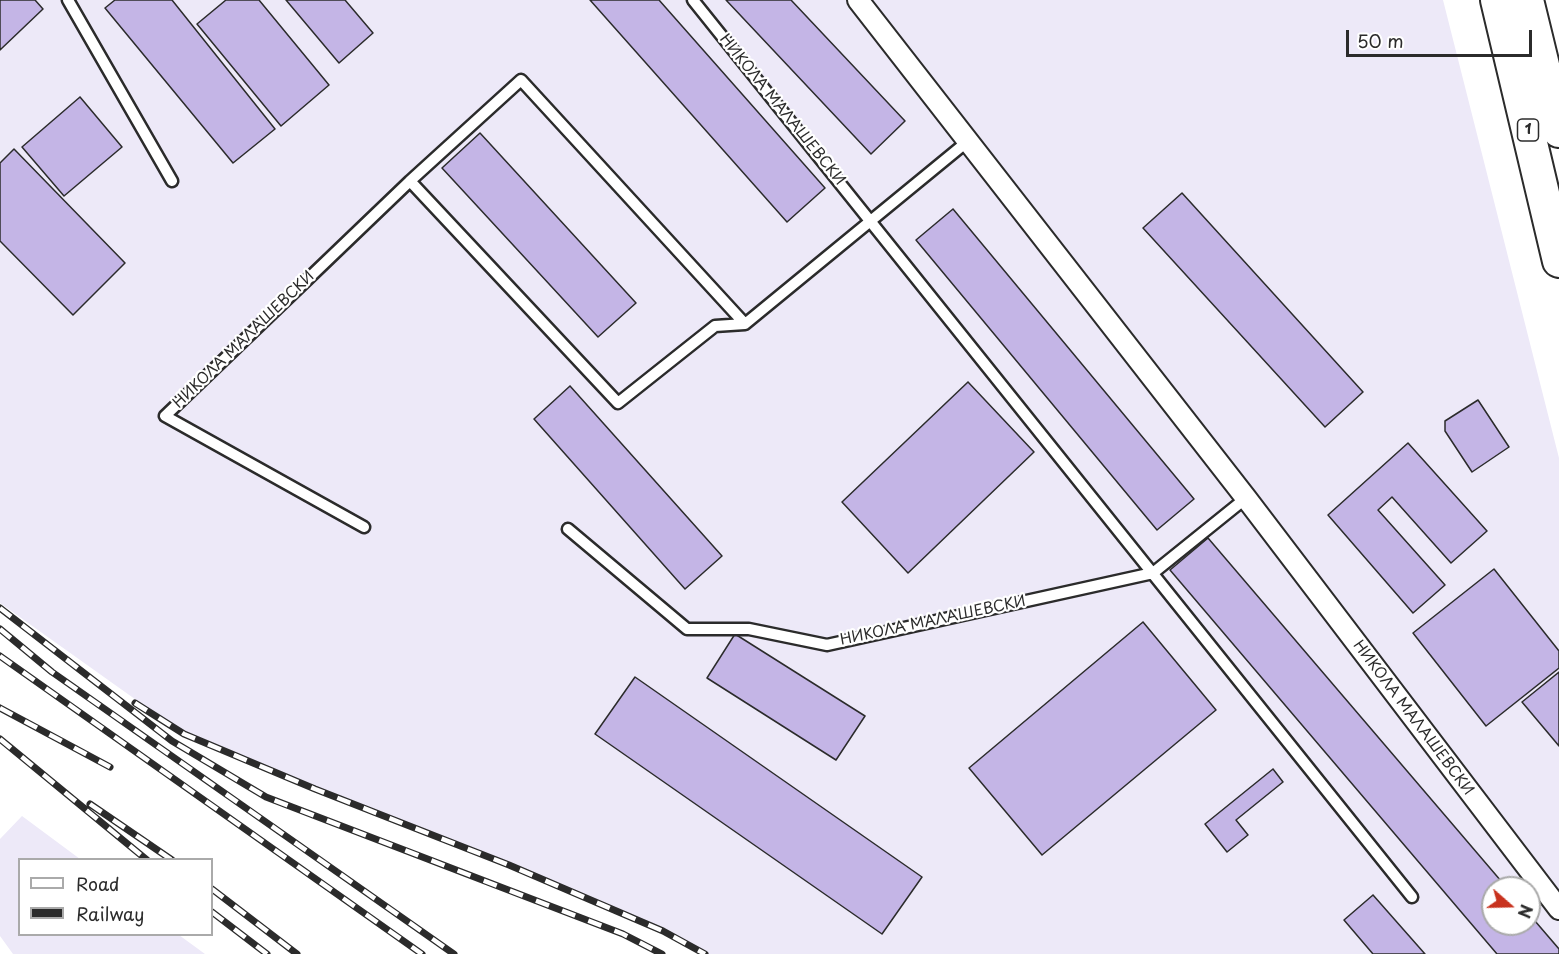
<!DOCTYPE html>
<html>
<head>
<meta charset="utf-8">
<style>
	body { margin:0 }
	#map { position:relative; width:1559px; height:954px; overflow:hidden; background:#fff; font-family:"Playpen Sans",sans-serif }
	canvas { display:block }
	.legend { position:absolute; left:18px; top:858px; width:195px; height:78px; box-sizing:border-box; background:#fff; border:2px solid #aaa; margin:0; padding:8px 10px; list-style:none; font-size:18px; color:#2b2b2b }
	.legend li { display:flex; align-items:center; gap:12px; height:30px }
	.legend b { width:30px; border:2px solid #aaa }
	.north { position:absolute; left:1481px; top:876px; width:60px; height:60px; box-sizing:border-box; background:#fff; border:2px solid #aaa; border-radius:50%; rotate:110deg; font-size:16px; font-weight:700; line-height:24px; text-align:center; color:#2b2b2b }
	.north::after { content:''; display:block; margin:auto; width:21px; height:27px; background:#c8321e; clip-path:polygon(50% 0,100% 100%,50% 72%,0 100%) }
	.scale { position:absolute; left:1346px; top:30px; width:186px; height:27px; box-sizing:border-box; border:3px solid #2b2b2b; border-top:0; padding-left:8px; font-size:18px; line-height:21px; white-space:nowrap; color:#2b2b2b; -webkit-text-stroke:4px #fff; paint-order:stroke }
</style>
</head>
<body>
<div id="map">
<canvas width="1559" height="954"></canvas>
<ul class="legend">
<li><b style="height:8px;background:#fff"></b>Road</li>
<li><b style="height:8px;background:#2b2b2b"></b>Railway</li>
</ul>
<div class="north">N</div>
<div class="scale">50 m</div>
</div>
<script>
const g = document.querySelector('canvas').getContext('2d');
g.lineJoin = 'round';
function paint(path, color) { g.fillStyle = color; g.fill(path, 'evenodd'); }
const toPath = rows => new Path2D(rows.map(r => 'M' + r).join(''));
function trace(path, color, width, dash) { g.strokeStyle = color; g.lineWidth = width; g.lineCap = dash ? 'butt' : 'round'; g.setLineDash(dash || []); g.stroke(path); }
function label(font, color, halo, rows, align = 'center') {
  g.font = font + ' "Playpen Sans",sans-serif'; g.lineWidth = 4.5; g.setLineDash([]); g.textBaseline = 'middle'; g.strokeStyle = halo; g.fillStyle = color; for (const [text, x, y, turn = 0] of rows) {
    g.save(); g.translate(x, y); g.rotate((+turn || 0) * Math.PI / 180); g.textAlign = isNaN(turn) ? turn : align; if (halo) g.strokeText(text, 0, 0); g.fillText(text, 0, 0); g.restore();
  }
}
paint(toPath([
	[0,0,1443,0,1559,458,1559,954,705,954,663,931,184,734,0,603],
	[1493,888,1529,888,1529,924,1493,924],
	[22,816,80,859,20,860,20,934,179,935,205,954,13,954,0,936,0,839]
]), '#ede9f8');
const building = toPath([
	[0,0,35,0,43,9,0,50,0,0],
	[115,0,172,0,275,129,233,163,105,8,115,0],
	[226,0,259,0,329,85,281,126,197,24,226,0],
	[286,0,345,0,373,33,339,63,286,0],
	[590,0,659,0,825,188,787,222,590,0],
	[726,0,791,0,905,121,871,154,726,0],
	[80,97,122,147,64,196,22,147,80,97],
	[480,133,636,303,598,337,442,168,480,133],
	[14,149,125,263,73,315,0,241,0,163,14,149],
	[1182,193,1363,392,1325,427,1143,228,1182,193],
	[953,209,1194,499,1157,530,916,240,953,209],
	[968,382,1034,452,908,573,842,502,968,382],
	[570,386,722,556,685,589,534,419,570,386],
	[1478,400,1509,447,1472,472,1445,431,1445,421,1478,400],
	[1408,443,1487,531,1451,563,1392,497,1378,510,1445,585,1413,613,1328,515,1408,443],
	[1208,538,1507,888,1493,888,1493,924,1529,924,1529,914,1559,949,1559,954,1497,954,1170,570,1208,538],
	[1494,569,1559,651,1559,668,1486,726,1413,633,1494,569],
	[1143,622,1216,710,1042,855,969,768,1143,622],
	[735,634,865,716,836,760,707,678,735,634],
	[1559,672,1559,746,1522,702,1559,672],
	[635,677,922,877,882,934,595,734,635,677],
	[1273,769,1283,782,1236,820,1248,835,1227,852,1205,824,1273,769],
	[1373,895,1425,954,1373,954,1344,920,1373,895]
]);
paint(building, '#c4b5e6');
trace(building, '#2b2b2b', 1.5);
const lane = toPath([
	[68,0,172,181],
	[693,0,1412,897],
	[410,181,618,403,715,326,745,324],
	[364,527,165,416,410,181,521,80,745,324,968,141],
	[568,529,687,629,749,629,827,645,1153,573,1246,498]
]);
const street = toPath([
	[858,0,1246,498,1559,909]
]);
const primary = toPath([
	[1497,0,1559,261],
	[1527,0,1559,131]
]);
trace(lane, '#2b2b2b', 15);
trace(street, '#2b2b2b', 24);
trace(primary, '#2b2b2b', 36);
trace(lane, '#fff', 10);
trace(street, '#fff', 20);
trace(primary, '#fff', 32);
const rail = toPath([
	[0,608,172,741,266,797,623,934,662,954],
	[0,629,52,672,454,954],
	[0,656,422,954],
	[135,703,184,734,315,789,509,865,663,931,705,954],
	[0,708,110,767],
	[0,739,147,860],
	[90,804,172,860],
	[212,889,297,954],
	[212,912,267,954]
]);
trace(rail, '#2b2b2b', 7);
trace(rail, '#fff', 4.5, [14]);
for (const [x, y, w] of [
	[1528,130,21]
]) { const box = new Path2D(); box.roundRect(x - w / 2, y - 11, w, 22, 4.5); g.fillStyle = '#fff'; g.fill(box); trace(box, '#2b2b2b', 1.5); }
label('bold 14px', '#2b2b2b', null, [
	["1",1528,130]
]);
label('15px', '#2b2b2b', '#fff', [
	["НИКОЛА МАЛАШЕВСКИ",782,110,51],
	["НИКОЛА МАЛАШЕВСКИ",244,340,-44],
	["НИКОЛА МАЛАШЕВСКИ",933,621,-12],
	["НИКОЛА МАЛАШЕВСКИ",1413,718,53]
]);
</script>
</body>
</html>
